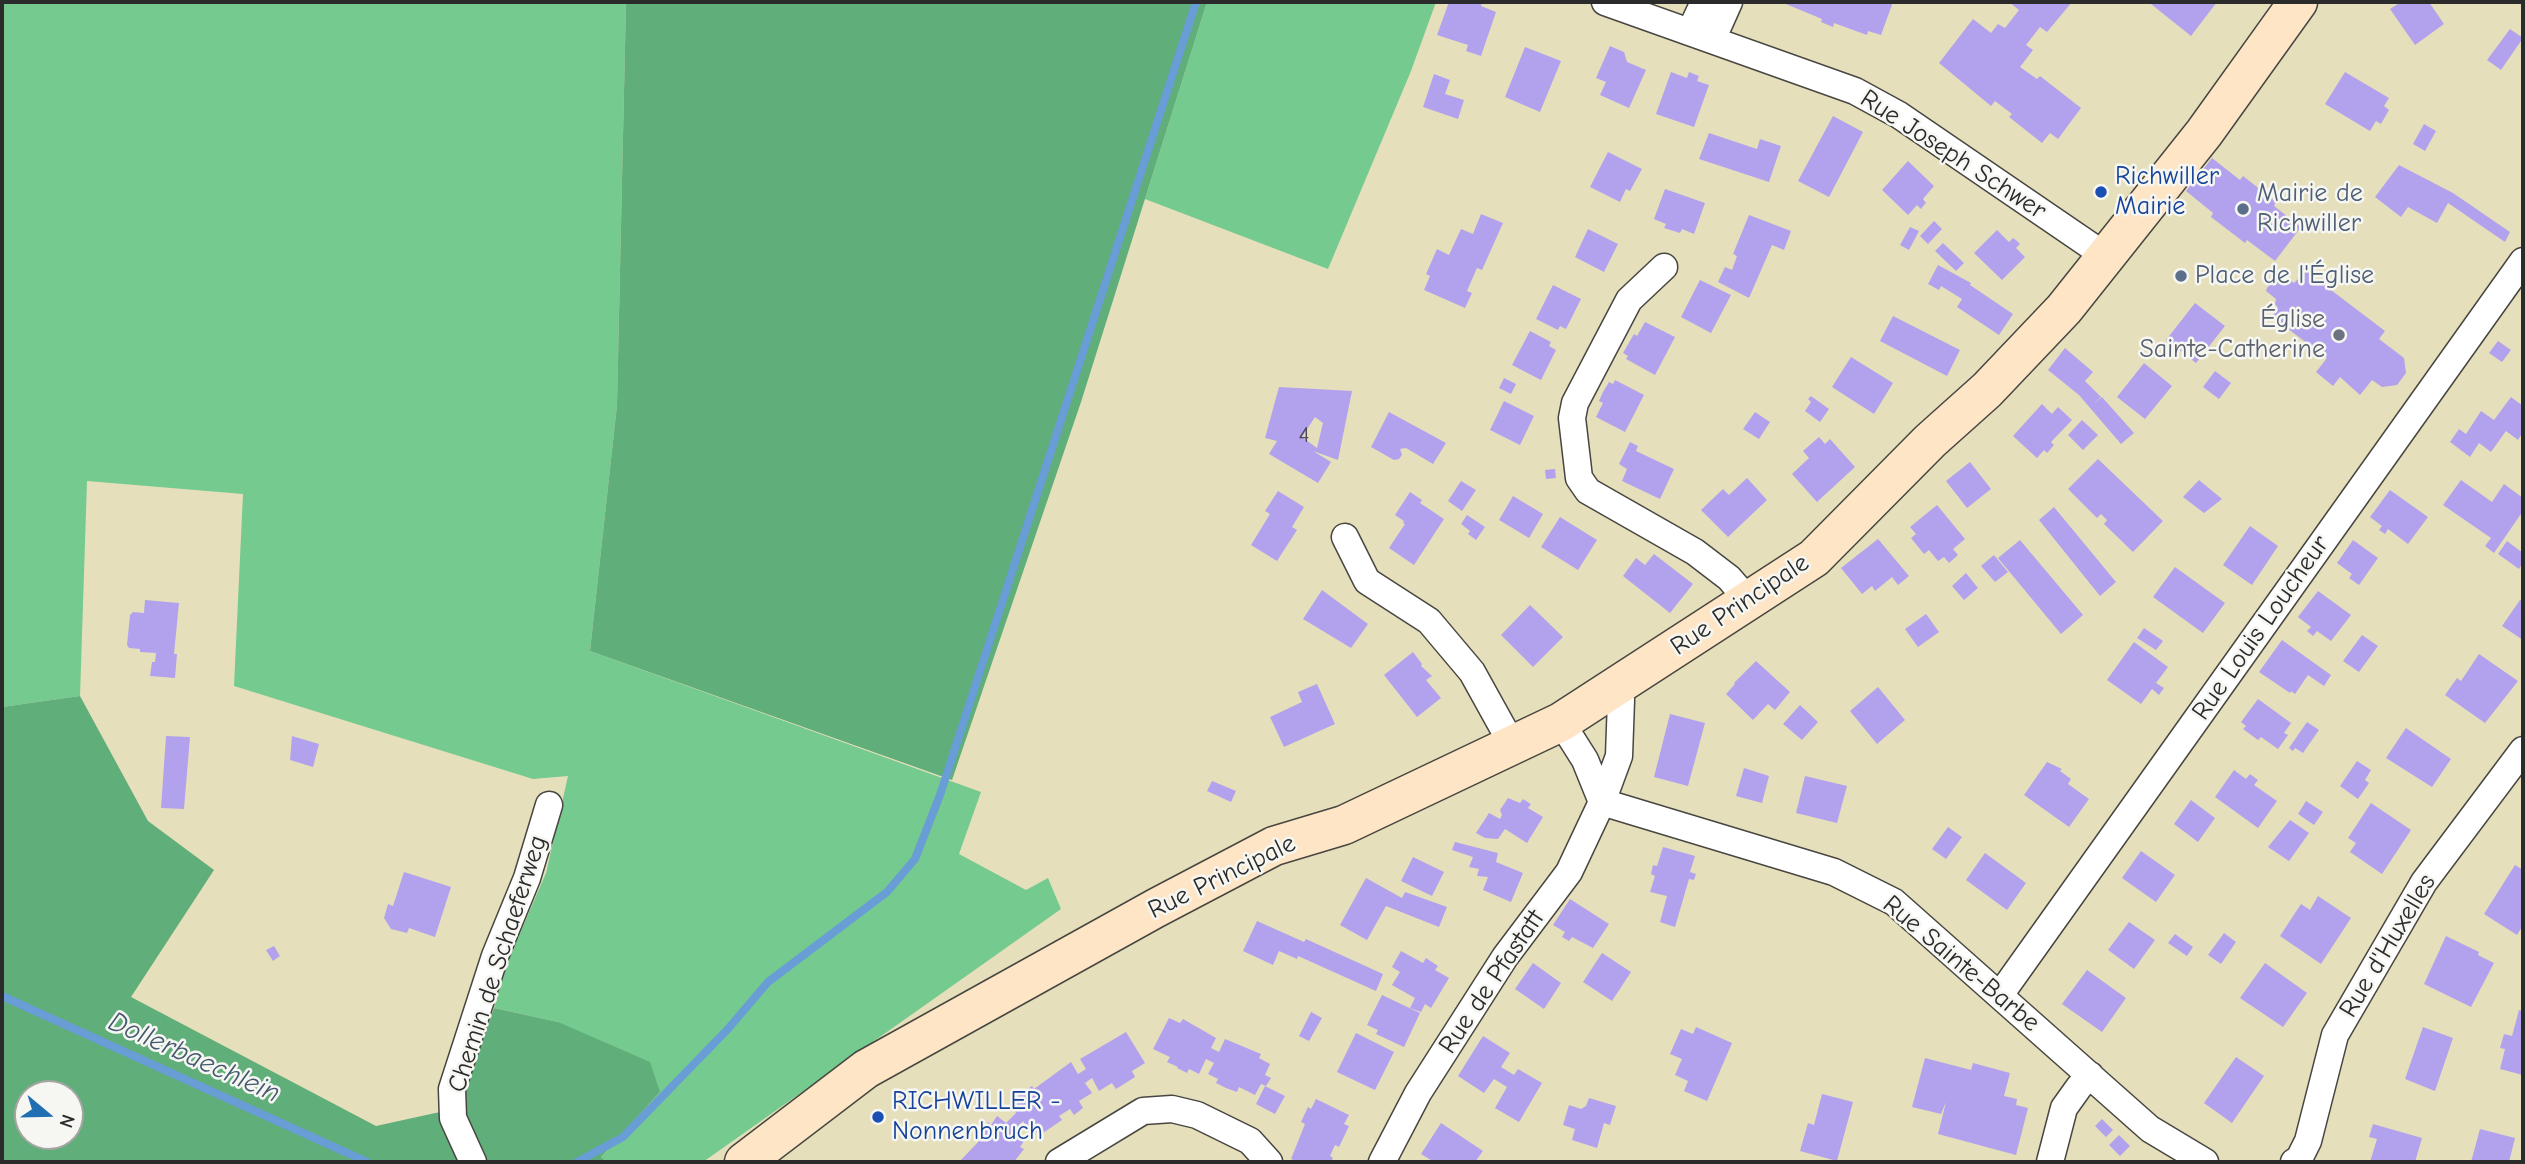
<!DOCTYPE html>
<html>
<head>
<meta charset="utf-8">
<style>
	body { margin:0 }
	#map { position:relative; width:2525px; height:1164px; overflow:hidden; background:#e6dfbb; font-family:"Comic Neue",sans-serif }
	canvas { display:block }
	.frame { position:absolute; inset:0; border:4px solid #2b2b2b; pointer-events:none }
	.north { position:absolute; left:14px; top:1080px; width:70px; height:70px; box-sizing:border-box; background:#f6f6f2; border:2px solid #a5a5a2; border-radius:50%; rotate:109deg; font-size:19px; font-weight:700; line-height:28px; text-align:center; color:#2b2b2b }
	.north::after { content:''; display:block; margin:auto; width:24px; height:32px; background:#1f6fb2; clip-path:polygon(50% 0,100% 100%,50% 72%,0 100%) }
</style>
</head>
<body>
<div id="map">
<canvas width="2525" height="1164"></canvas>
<div class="frame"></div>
<div class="north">N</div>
</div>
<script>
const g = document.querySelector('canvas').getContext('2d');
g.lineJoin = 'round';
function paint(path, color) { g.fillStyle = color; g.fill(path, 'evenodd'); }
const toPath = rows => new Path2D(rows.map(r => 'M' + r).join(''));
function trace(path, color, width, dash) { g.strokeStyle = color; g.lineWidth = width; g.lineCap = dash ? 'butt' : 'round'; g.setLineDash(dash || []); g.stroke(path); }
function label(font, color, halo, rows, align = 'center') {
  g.font = font + ' "Comic Neue",sans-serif'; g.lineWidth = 5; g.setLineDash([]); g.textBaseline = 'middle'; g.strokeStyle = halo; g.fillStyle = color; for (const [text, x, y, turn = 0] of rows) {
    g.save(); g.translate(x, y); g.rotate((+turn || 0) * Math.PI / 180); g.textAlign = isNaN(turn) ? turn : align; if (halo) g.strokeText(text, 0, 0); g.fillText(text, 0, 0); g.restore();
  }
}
paint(toPath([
	[2,2,626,2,617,405,590,651,981,792,959,854,1026,890,1048,878,1061,909,703,1162,607,1162,601,1157,660,1092,558,1022,494,1008,507,963,546,873,568,776,533,779,234,686,243,494,87,481,80,696,2,707],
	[1207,2,1436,2,1411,71,1328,269,1145,199]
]), '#75ca8f');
paint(toPath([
	[626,2,1207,2,1081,402,952,780,590,651,617,405],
	[80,696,148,821,214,870,131,997,376,1126,458,1108,494,1008,558,1022,650,1062,660,1092,601,1157,607,1162,2,1162,2,707],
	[28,1094,70,1094,70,1136,28,1136]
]), '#60ae7a');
trace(toPath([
	[2,996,367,1162],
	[577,1162,623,1137,727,1030,768,982,887,892,915,859,940,795,1196,2]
]), '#699dd5', 8);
paint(toPath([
	[1449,2,1482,2,1481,6,1496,12,1481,56,1466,51,1468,45,1437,35],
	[1781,2,1893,2,1881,35,1868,31,1867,35,1834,23,1833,27,1821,22,1822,19],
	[2009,2,2072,2,2047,32,2040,27,2026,45,2033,50,2020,67,2037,79,2040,76,2081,108,2058,139,2050,133,2042,143,2009,117,2012,114,1995,101,1991,106,1939,63,1973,19,1991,33,1998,24,2005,28,2019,10],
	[2153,2,2217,2,2191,36,2151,4],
	[2401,2,2429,2,2444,24,2415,45,2390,9],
	[2510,29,2523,38,2501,70,2487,60],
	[1610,46,1624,52,1627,62,1646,70,1629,108,1600,95,1606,82,1596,78],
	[1525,47,1561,61,1540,112,1505,97],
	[1671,72,1687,78,1689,72,1699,76,1697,81,1709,85,1694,127,1656,114],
	[2345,72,2389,98,2384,106,2389,110,2381,124,2376,121,2370,131,2325,104],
	[1434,74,1450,80,1445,94,1464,100,1458,119,1423,107],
	[1833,116,1863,132,1829,197,1798,181],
	[2424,124,2436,131,2425,151,2413,144],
	[1709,133,1757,149,1760,139,1781,146,1769,182,1699,159],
	[1608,152,1642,169,1630,191,1626,189,1620,202,1590,187],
	[2212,158,2240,180,2243,176,2276,202,2274,206,2301,227,2275,261,2247,240,2245,243,2211,217,2213,213,2186,191],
	[1908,161,1934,186,1923,199,1926,203,1924,205,1921,209,1917,205,1908,215,1882,190],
	[2399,165,2453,193,2510,232,2505,242,2448,203,2437,223,2408,207,2401,217,2375,197],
	[1665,189,1705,203,1694,234,1682,229,1680,233,1664,228,1666,224,1654,219],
	[1481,214,1503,223,1482,270,1477,268,1467,291,1472,293,1465,308,1424,290,1430,276,1426,274,1437,249,1449,255,1461,229,1473,234],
	[1749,215,1791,231,1784,250,1772,245,1749,298,1718,282,1725,267,1732,270,1737,256,1733,254],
	[1934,221,1942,229,1928,244,1920,236],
	[1910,227,1919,231,1909,250,1900,245],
	[1588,229,1618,244,1604,272,1575,257],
	[1997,230,2009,242,2013,238,2017,241,2020,244,2016,248,2025,257,2002,280,1974,253],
	[1943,243,1964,263,1956,271,1935,251],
	[1938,265,1971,283,1970,285,2013,314,1999,335,1957,307,1962,299,1941,286,1939,290,1928,284],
	[2306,271,2385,331,2379,339,2404,358,2406,373,2397,385,2382,387,2372,380,2360,395,2340,377,2333,386,2316,372,2327,358,2272,317,2278,308,2275,304,2276,299,2266,291,2267,288,2279,273,2294,283],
	[1700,280,1731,295,1711,333,1681,317],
	[1553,285,1581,299,1566,329,1560,326,1558,330,1536,319],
	[2195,303,2225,326,2196,363,2166,340],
	[1893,316,1960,350,1947,376,1880,341],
	[1645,322,1675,337,1655,375,1626,359,1628,356,1623,353,1634,334,1637,336],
	[1530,331,1551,342,1549,346,1556,350,1541,380,1512,365],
	[2498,341,2511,350,2502,362,2489,353],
	[2065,348,2093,372,2085,381,2101,397,2094,403,2102,397,2134,433,2121,444,2079,395,2048,370],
	[1851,357,1893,383,1874,414,1832,387],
	[2144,363,2172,386,2145,419,2117,397],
	[2215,371,2231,383,2219,399,2203,387],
	[1504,378,1516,384,1511,394,1499,388],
	[1615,380,1644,395,1625,432,1596,417,1603,403,1599,401,1603,392,1609,382,1613,384],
	[1279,387,1352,391,1338,460,1313,451,1331,462,1318,483,1269,454,1277,441,1265,438],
	[1315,417,1323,423,1317,448,1302,437],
	[1811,396,1829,409,1820,422,1805,411,1811,402,1808,399],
	[2511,397,2523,406,2523,432,2518,440,2506,431,2491,452,2479,443,2470,457,2450,442,2459,429,2466,434,2481,411,2494,420],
	[1504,401,1534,416,1520,445,1490,430],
	[2042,404,2052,414,2058,407,2072,420,2051,442,2054,445,2047,453,2044,450,2037,458,2013,436],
	[1389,412,1446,443,1433,464,1406,448,1400,449,1402,455,1399,459,1394,460,1371,447],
	[1755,412,1770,422,1759,439,1743,429],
	[2082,420,2098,435,2083,450,2068,435],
	[1819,437,1825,444,1830,439,1855,467,1817,502,1792,474,1809,458,1803,451],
	[1630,442,1638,446,1636,451,1674,469,1660,499,1622,481,1627,469,1619,464],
	[2098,459,2163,521,2133,552,2104,524,2107,520,2101,514,2097,518,2068,489],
	[1970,462,1991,489,1967,508,1946,481],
	[1555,469,1556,478,1546,479,1545,470],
	[1747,478,1767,500,1728,537,1701,510,1723,489,1729,495],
	[2199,480,2222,499,2204,513,2183,497],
	[2461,480,2492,502,2504,484,2523,498,2523,511,2494,553,2485,546,2491,538,2443,505],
	[1461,481,1476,490,1462,511,1448,501],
	[2390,490,2428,517,2408,544,2388,529,2385,534,2379,530,2382,526,2370,517],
	[1278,491,1304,507,1292,527,1297,530,1277,561,1251,545,1270,514,1265,511],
	[1410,492,1422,500,1420,503,1444,519,1414,565,1389,548,1405,524,1403,523,1404,521,1395,515],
	[1513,496,1543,514,1529,538,1499,520],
	[1937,505,1965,539,1953,549,1958,555,1949,563,1944,557,1938,561,1929,550,1924,554,1911,538,1916,534,1910,527],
	[2054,507,2116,582,2100,596,2039,520],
	[1467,515,1485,527,1476,540,1468,534,1470,531,1461,524],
	[1560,517,1597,540,1578,570,1541,547],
	[2250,526,2278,546,2252,585,2223,565],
	[1878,539,1909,576,1898,585,1892,577,1875,591,1872,586,1862,594,1841,568],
	[2020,540,2083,615,2061,634,1998,558],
	[2353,540,2378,558,2359,585,2349,578,2352,574,2337,563],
	[2507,541,2523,553,2523,562,2519,569,2498,554],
	[1654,554,1693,584,1670,613,1623,576,1636,558,1645,565],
	[1994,555,2008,572,1995,582,1981,566],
	[2175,567,2225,603,2203,633,2153,597],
	[1966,573,1978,588,1964,600,1952,586],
	[1322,590,1368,624,1351,648,1303,619],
	[2318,591,2351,615,2331,641,2317,631,2313,636,2307,631,2311,627,2298,617],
	[145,600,179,603,174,654,177,654,175,678,150,676,152,662,155,662,156,653,140,652,140,649,129,648,127,645,130,615,133,612,144,613],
	[2520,600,2523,602,2523,640,2502,626],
	[1530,605,1563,637,1533,667,1501,635],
	[1926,614,1939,632,1918,647,1905,629],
	[2144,628,2163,641,2156,650,2137,638],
	[2362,635,2378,646,2359,672,2343,661],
	[2282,640,2331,675,2324,686,2308,675,2295,694,2291,691,2290,693,2259,672],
	[2134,642,2168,667,2156,683,2164,688,2159,695,2152,689,2141,704,2107,680],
	[1413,652,1422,664,1421,666,1432,676,1426,680,1441,698,1417,717,1384,675],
	[2479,654,2518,681,2485,723,2445,695,2457,678,2461,681],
	[1756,661,1790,692,1775,710,1768,704,1753,720,1726,694,1735,684,1734,683],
	[1317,684,1335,724,1284,747,1270,717,1302,702,1298,692],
	[1878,687,1905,720,1877,744,1850,711],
	[2258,699,2291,723,2284,733,2288,735,2278,749,2261,737,2258,740,2243,729,2246,726,2241,722],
	[1800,705,1818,722,1802,740,1783,724],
	[1670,714,1705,723,1688,786,1654,777],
	[2307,722,2319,730,2303,753,2295,748,2293,751,2289,748],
	[2406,728,2451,759,2432,787,2386,758],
	[166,736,190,737,184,809,161,808],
	[292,736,319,744,313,767,290,760],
	[2357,761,2371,770,2365,780,2369,783,2358,799,2340,786],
	[2047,762,2062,769,2060,771,2071,779,2068,784,2089,799,2069,827,2024,795],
	[1744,768,1769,776,1762,803,1736,796],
	[2234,770,2246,779,2250,774,2258,780,2254,785,2277,801,2258,828,2215,797],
	[1805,776,1847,786,1837,823,1796,813],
	[1212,781,1236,791,1231,802,1207,791],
	[1508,798,1520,803,1523,799,1531,804,1528,808,1543,817,1527,843,1505,829,1498,839,1485,838,1476,833,1489,813,1500,819,1502,815,1500,810],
	[2191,800,2215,818,2198,842,2174,824],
	[2306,801,2323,812,2314,825,2298,814],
	[2371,803,2411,830,2382,874,2350,852,2356,843,2348,838],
	[2290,820,2309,833,2289,861,2268,847],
	[1948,827,1962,837,1946,859,1932,849],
	[1455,842,1498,853,1496,862,1523,873,1511,902,1483,890,1488,877,1477,876,1479,869,1469,867,1473,857,1452,850],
	[1663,847,1695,856,1690,872,1696,874,1694,880,1689,879,1675,927,1660,922,1667,896,1650,892,1655,876,1651,874,1653,865,1657,866],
	[2141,851,2175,875,2156,902,2122,878],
	[1985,853,2026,883,2007,910,1966,880],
	[1413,857,1444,872,1432,896,1401,881],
	[2515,865,2523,870,2523,925,2517,935,2484,914],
	[404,872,451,887,435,937,409,928,407,933,391,929,384,918,388,904,393,906],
	[1366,878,1402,898,1405,892,1447,907,1439,927,1386,906,1367,940,1340,925],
	[2318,896,2351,918,2321,964,2280,936,2301,904,2310,910],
	[1570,899,1609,924,1593,948,1572,937,1569,941,1562,937,1565,932,1553,925],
	[1257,921,1304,942,1306,939,1383,974,1376,991,1298,956,1297,959,1279,951,1273,965,1243,951],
	[2129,922,2155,940,2134,969,2108,950],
	[2224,933,2236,942,2221,964,2208,955],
	[2175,934,2193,947,2187,956,2168,943],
	[2446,936,2479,952,2478,955,2494,963,2471,1007,2424,984],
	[274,946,280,956,273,961,266,950],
	[1401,951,1423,963,1426,958,1438,966,1435,970,1449,978,1431,1008,1425,1004,1421,1012,1410,1008,1415,998,1392,985,1400,972,1392,967],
	[1602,953,1631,972,1612,1001,1583,982],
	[1533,963,1561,983,1544,1009,1515,989],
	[2265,963,2307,993,2283,1027,2240,998],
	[2087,970,2126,998,2102,1032,2062,1004],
	[1382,995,1420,1013,1404,1047,1376,1034,1378,1030,1367,1025],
	[2519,1010,2523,1011,2523,1075,2500,1069,2505,1049,2500,1048,2504,1034,2512,1036],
	[1311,1012,1322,1018,1309,1041,1299,1036],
	[1169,1018,1180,1023,1183,1019,1216,1038,1211,1048,1219,1052,1225,1039,1261,1054,1259,1058,1270,1064,1265,1075,1271,1078,1266,1086,1261,1084,1255,1095,1239,1087,1237,1092,1226,1088,1216,1083,1218,1079,1208,1074,1214,1063,1206,1059,1199,1074,1189,1069,1187,1073,1177,1068,1178,1067,1167,1062,1170,1057,1153,1049],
	[1696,1027,1732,1043,1707,1101,1684,1091,1688,1081,1675,1075,1682,1059,1670,1054,1681,1029,1693,1034],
	[2423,1027,2453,1038,2435,1091,2405,1079],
	[1126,1032,1145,1063,1132,1071,1135,1077,1116,1089,1112,1083,1099,1091,1092,1078,1085,1083,1092,1093,1079,1101,1083,1108,1074,1115,1070,1109,1059,1116,1062,1120,1043,1133,1041,1129,1032,1135,1023,1121,1015,1129,1026,1138,1020,1147,1024,1149,1014,1162,959,1162,982,1138,978,1136,988,1122,991,1125,997,1116,1006,1123,1016,1113,1011,1105,1020,1099,1018,1096,1032,1086,1034,1089,1071,1062,1078,1074,1086,1069,1080,1059],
	[1356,1033,1394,1052,1375,1090,1337,1072],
	[1483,1036,1510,1053,1501,1067,1514,1075,1518,1069,1542,1083,1519,1122,1495,1108,1507,1087,1494,1079,1484,1093,1458,1076],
	[2236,1057,2264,1076,2232,1123,2204,1103],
	[1925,1058,1971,1070,1973,1063,2010,1073,2004,1096,2017,1099,2016,1105,2028,1108,2016,1155,1938,1134,1946,1102,1941,1114,1912,1107],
	[1265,1086,1285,1096,1275,1114,1256,1104],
	[1822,1094,1853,1102,1837,1161,1800,1151,1808,1123,1814,1125],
	[1589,1098,1616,1106,1610,1125,1604,1123,1597,1148,1572,1140,1575,1129,1563,1125,1569,1105,1581,1109,1586,1106],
	[1316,1099,1349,1115,1344,1124,1349,1126,1339,1147,1335,1145,1330,1156,1333,1158,1331,1162,1298,1162,1291,1159,1305,1124,1301,1122,1308,1107,1311,1109],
	[2102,1119,2113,1130,2106,1137,2095,1126],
	[1441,1123,1483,1151,1475,1162,1434,1162,1421,1154],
	[2373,1124,2422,1138,2415,1162,2370,1162,2377,1139,2369,1137],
	[2480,1129,2515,1138,2509,1162,2471,1162],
	[2119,1135,2130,1146,2120,1156,2109,1145]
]), '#b2a2ed');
const minor = toPath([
	[1605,2,1855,91,1899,115,2107,257],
	[1690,32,1704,2],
	[1712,40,1729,2],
	[1664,267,1629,300,1575,403,1572,418,1579,478,1588,491,1695,552,1729,578,1749,601],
	[1345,537,1367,581,1429,621,1472,672,1513,746],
	[1561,722,1585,760,1602,802,1619,756,1621,700,1618,684],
	[2000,995,2523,261],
	[473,1162,453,1118,452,1089,495,956,527,878,549,805],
	[1059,1162,1143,1111,1172,1109,1197,1115,1250,1141,1269,1162],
	[1382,1162,1418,1093,1505,957,1569,872,1602,802,1834,872,1894,902,2150,1129,2205,1162],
	[2050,1162,2064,1108,2079,1087,2090,1075],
	[2294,1162,2299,1159,2308,1141,2335,1035,2424,882,2523,750]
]);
const secondary = toPath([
	[744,1162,866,1069,1156,908,1274,846,1344,825,1561,722,1814,558,1930,441,1987,390,2064,309,2204,133,2298,2]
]);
trace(minor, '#474641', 29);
trace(secondary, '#474641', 41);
trace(minor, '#fff', 26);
trace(secondary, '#fde5c5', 38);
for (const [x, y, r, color] of [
	[2101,192,7,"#1a4fb4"],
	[2243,209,7,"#5c6f8a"],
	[2181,276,7,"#5c6f8a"],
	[2339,335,7,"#6b7280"],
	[878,1117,7,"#1a4fb4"]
]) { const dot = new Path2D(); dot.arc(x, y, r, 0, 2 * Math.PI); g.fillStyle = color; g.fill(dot); trace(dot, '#f6f6f2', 2.5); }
label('23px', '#4d495c', null, [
	["4",1304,435]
]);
label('26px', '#2b2b2b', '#f6f6f2', [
	["Rue Joseph Schwer",1953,155,33],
	["Rue Principale",1740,605,-34],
	["Rue Louis Loucheur",2261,628,-55],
	["Rue Principale",1222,877,-26],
	["Rue d'Huxelles",2388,946,-59],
	["Chemin de Schaeferweg",498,964,-72],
	["Rue Sainte-Barbe",1961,964,40],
	["Rue de Pfastatt",1492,982,-56]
]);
label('26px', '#164399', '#f6f6f2', [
	["Richwiller",2115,177],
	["Mairie",2115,207],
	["RICHWILLER -",892,1102],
	["Nonnenbruch",892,1132]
], 'left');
label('26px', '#4e5e75', '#f6f6f2', [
	["Mairie de",2257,194],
	["Richwiller",2257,224],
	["Place de l'Église",2195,276]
], 'left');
label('26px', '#5b616d', '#f6f6f2', [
	["Église",2325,320],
	["Sainte-Catherine",2325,350]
], 'right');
label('italic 28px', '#44596f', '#f6f6f2', [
	["Dollerbaechlein",194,1058,24]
]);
</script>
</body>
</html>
